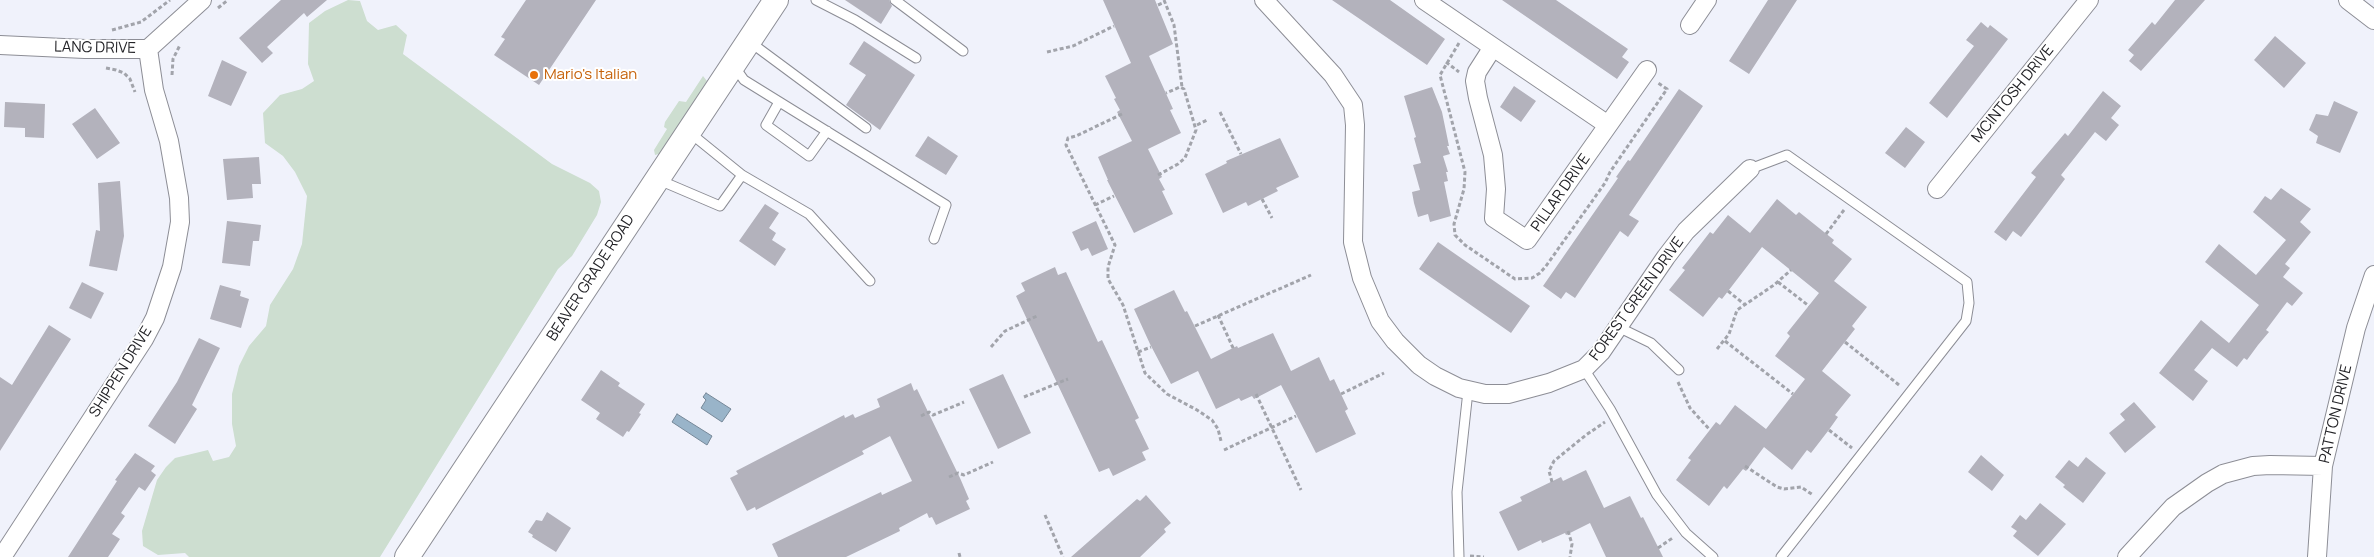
<!DOCTYPE html>
<html>
<head>
<meta charset="utf-8">
<style>
	body { margin:0 }
	canvas { display:block; background:#f0f2fb }
</style>
</head>
<body>
<canvas width="2374" height="557"></canvas>
<script>
const g = document.querySelector('canvas').getContext('2d');
g.lineJoin = 'round';
function paint(path, color) { g.fillStyle = color; g.fill(path, 'evenodd'); }
const toPath = rows => new Path2D(rows.map(r => 'M' + r).join(''));
function trace(path, color, width, dash) { g.strokeStyle = color; g.lineWidth = width; g.lineCap = dash ? 'butt' : 'round'; g.setLineDash(dash || []); g.stroke(path); }
function label(font, color, halo, rows, align = 'center') {
  g.font = font + ' Manrope,sans-serif'; g.lineWidth = 4; g.setLineDash([]); g.textBaseline = 'middle'; g.strokeStyle = halo; g.fillStyle = color; for (const [text, x, y, turn = 0] of rows) {
    g.save(); g.translate(x, y); g.rotate((+turn || 0) * Math.PI / 180); g.textAlign = isNaN(turn) ? turn : align; if (halo) g.strokeText(text, 0, 0); g.fillText(text, 0, 0); g.restore();
  }
}
paint(toPath([
	[348,0,360,1,367,21,378,30,396,25,407,35,403,54,552,164,590,183,599,191,601,202,597,215,572,256,558,269,380,557,189,557,185,553,158,555,143,546,142,531,157,480,166,467,175,458,208,450,213,461,229,457,236,446,232,424,232,394,239,366,249,346,266,326,270,305,293,269,302,244,307,196,295,172,283,156,265,143,263,113,280,95,302,89,314,81,308,64,309,23,325,11],
	[703,76,707,81,671,138,659,154,655,155,654,150,667,129,664,127,665,122,679,101,686,102]
]), '#cdded0');
const water = toPath([
	[706,393,731,409,722,422,701,408,706,400,703,397,706,393],
	[677,414,712,436,707,445,672,422,677,414]
]);
paint(water, '#99b4c9');
trace(water, '#768898', 1);
paint(toPath([
	[281,0,327,0,307,17,304,13,267,47,273,53,262,63,239,38],
	[526,0,596,0,539,85,494,55,505,39,501,37],
	[845,0,889,0,892,6,881,24],
	[1103,0,1155,0,1173,44,1149,56,1173,109,1170,110,1181,133,1148,149,1162,177,1159,179,1165,190,1162,191,1173,214,1134,233,1107,180,1108,180,1098,157,1132,141,1117,112,1120,110,1114,99,1116,98,1105,76,1131,63],
	[1332,0,1390,0,1445,39,1427,65],
	[1502,0,1556,0,1628,49,1622,57,1629,62,1617,79],
	[1768,0,1797,0,1749,74,1729,61],
	[2175,0,2205,0,2141,71,2129,61,2134,55,2128,50,2152,22,2155,25],
	[1981,22,1988,28,1990,25,2008,39,1947,118,1929,103,1974,46,1966,40],
	[2275,36,2306,63,2284,88,2254,60],
	[864,41,915,75,880,130,846,105,866,75,849,64],
	[222,60,247,72,231,106,208,96],
	[1514,86,1536,101,1521,122,1500,107],
	[1432,87,1442,112,1449,146,1447,146,1450,154,1443,156,1448,172,1446,172,1448,181,1444,182,1451,216,1430,222,1428,214,1418,217,1414,203,1412,192,1420,190,1413,165,1421,163,1414,138,1416,137,1404,96],
	[1679,89,1703,106,1629,215,1639,221,1628,237,1620,231,1575,298,1566,292,1561,299,1543,286,1618,178,1616,177,1628,160,1630,161],
	[2103,91,2121,106,2111,118,2119,125,2106,141,2095,132,2061,175,2065,179,2021,237,2013,231,2006,241,1994,232,2036,177,2031,173,2065,133,2068,136],
	[2334,101,2358,112,2340,153,2316,143,2318,136,2309,130,2316,114,2328,116],
	[5,102,45,104,44,138,25,137,25,128,4,127],
	[95,108,120,143,97,159,72,124],
	[1906,127,1925,142,1905,168,1885,153],
	[928,136,958,156,946,175,915,156],
	[1280,138,1299,177,1276,188,1278,191,1248,206,1246,202,1223,213,1205,174,1227,163,1226,161],
	[259,157,261,184,252,184,253,198,227,200,223,159],
	[120,181,124,236,117,271,89,266,96,230,100,231,98,183],
	[2281,188,2311,209,2300,222,2311,232,2285,264,2290,268,2283,277,2303,293,2292,306,2287,302,2266,330,2269,332,2258,345,2247,360,2244,358,2237,367,2212,348,2194,370,2208,381,2193,401,2159,373,2201,320,2229,343,2259,305,2205,262,2219,244,2256,275,2286,240,2253,212,2265,196,2271,200],
	[1777,199,1796,215,1799,212,1834,240,1832,243,1852,259,1834,281,1867,307,1852,326,1855,329,1822,371,1851,395,1835,415,1838,417,1828,431,1811,453,1807,450,1792,470,1764,447,1746,471,1743,469,1727,489,1724,486,1709,506,1676,480,1691,460,1688,458,1716,422,1720,425,1735,405,1766,429,1805,379,1775,356,1790,336,1787,333,1819,293,1762,247,1722,299,1719,297,1703,317,1669,290,1685,270,1682,268,1690,258,1710,232,1713,234,1728,215,1750,233],
	[765,204,779,213,769,228,776,233,772,240,786,249,775,266,739,241],
	[227,221,261,225,259,241,253,241,250,266,222,263],
	[1096,221,1108,249,1092,256,1088,248,1081,251,1072,232],
	[1438,242,1530,306,1511,333,1419,269],
	[1055,267,1058,275,1066,272,1098,342,1102,340,1139,418,1135,420,1149,449,1142,452,1146,460,1113,476,1109,468,1099,472,1016,296,1025,291,1021,283],
	[82,282,104,293,91,319,69,308],
	[220,285,241,291,240,296,249,299,241,328,210,319],
	[1174,290,1185,312,1187,311,1211,359,1237,346,1238,348,1273,333,1291,371,1319,357,1330,381,1334,379,1348,409,1345,411,1356,434,1316,453,1281,385,1254,399,1252,396,1241,401,1239,398,1216,409,1198,371,1171,384,1150,344,1134,309],
	[49,325,71,339,0,451,0,377,12,385],
	[199,338,220,348,192,405,197,409,175,444,148,426,177,382],
	[601,370,620,383,618,386,645,404,639,413,641,414,629,432,627,431,623,437,596,419,600,413,581,400],
	[1003,374,1031,433,998,449,969,389],
	[911,383,914,391,917,389,960,478,969,499,966,501,970,509,936,525,932,517,929,518,927,513,899,528,900,531,846,557,778,557,772,544,881,492,882,495,912,481,890,436,862,451,864,454,756,510,755,507,747,511,730,478,738,474,736,471,844,415,845,418,853,414,855,418,880,407,877,399],
	[2134,402,2156,427,2125,453,2109,433,2125,420,2120,414],
	[135,453,155,466,151,471,156,475,145,491,139,487,121,513,125,516,112,534,120,539,108,557,68,557,117,481,115,480],
	[1981,455,2004,475,1992,491,1968,472],
	[2086,457,2106,473,2083,503,2063,487,2065,485,2055,477,2069,460,2078,467],
	[1586,470,1604,508,1630,496,1641,518,1643,517,1663,557,1606,557,1590,523,1566,535,1565,533,1542,543,1541,540,1518,551,1499,512,1522,501,1520,497,1561,477,1563,481],
	[1146,495,1171,523,1164,529,1166,532,1140,557,1071,557,1137,499,1140,501],
	[2040,503,2066,524,2038,556,2013,536,2017,531,2011,527,2020,515,2026,520],
	[547,512,571,528,556,552,532,537,533,535,528,532,536,520,542,521]
]), '#b3b2bc');
const lane = toPath([
	[816,0,855,20,916,58],
	[895,0,963,51],
	[750,42,866,128],
	[734,66,744,80,946,205,934,239],
	[779,102,766,125,809,156,827,131],
	[1750,169,1787,155,1967,282,1969,303,1966,321,1781,557],
	[742,175,809,214,870,281],
	[659,180,720,206,742,175,689,132],
	[1618,327,1651,343,1679,370],
	[1584,369,1610,409,1657,495,1686,533,1713,557],
	[1459,557,1457,492,1468,391]
]);
const street = toPath([
	[1264,0,1333,75,1353,105,1355,125,1353,242,1362,278,1380,321,1395,341,1419,365,1435,376,1459,388,1485,394,1508,394,1549,383,1584,369,1601,352,1666,257,1686,231,1750,169],
	[1424,0,1493,47,1477,72,1475,81,1478,98,1493,155,1496,189,1494,218,1527,240,1647,70],
	[2348,0,2374,20],
	[1690,25,1707,0],
	[0,45,85,49,148,49,202,0],
	[1493,47,1608,125],
	[1937,189,2089,0],
	[2,557,144,339,155,318,172,267,180,222,179,198,169,141,154,90,148,49],
	[2127,557,2173,507,2207,483,2223,474,2253,466,2270,465,2323,466],
	[2317,557,2323,466,2356,328,2374,275]
]);
const secondary = toPath([
	[407,557,776,0]
]);
trace(lane, '#8d8e96', 11);
trace(street, '#8d8e96', 20);
trace(secondary, '#8d8e96', 26);
trace(toPath([
	[1164,0,1174,25,1182,87],
	[1158,5,1165,2],
	[218,8,228,0],
	[112,30,141,22,170,0],
	[1459,43,1440,75,1465,172,1464,189,1454,224,1455,235,1465,245,1515,279,1532,278,1540,273,1546,266,1605,183,1610,172,1667,89,1658,83],
	[1047,52,1073,46,1114,26],
	[1446,62,1459,72],
	[106,68,116,70,124,73,130,79,135,92],
	[172,75,173,59,180,45],
	[1220,112,1241,154],
	[1122,114,1076,136,1068,138,1066,145,1115,245,1108,267,1108,279,1123,305,1145,373,1167,394,1197,410,1212,420,1218,429,1221,441],
	[1197,125,1207,120],
	[1158,175,1178,164,1185,158,1196,130,1184,89,1180,87,1166,93],
	[1262,199,1272,218],
	[1095,205,1114,196],
	[1826,234,1844,210],
	[1778,282,1809,306],
	[1728,291,1744,304],
	[1218,315,1234,350],
	[1195,326,1311,275],
	[1725,341,1793,394],
	[1845,342,1899,385],
	[991,347,1005,331,1037,316],
	[1717,349,1729,334,1737,310,1774,285,1791,270],
	[1138,352,1151,347],
	[1678,382,1690,408,1710,430],
	[1256,394,1301,490],
	[1341,394,1384,373],
	[1024,397,1068,379],
	[921,416,929,412,933,415,964,402],
	[1829,430,1852,448],
	[1224,450,1296,416],
	[1745,466,1777,487,1784,489,1801,487,1813,495],
	[949,477,958,473,964,475,993,462],
	[1552,482,1549,471,1554,461,1586,435,1605,422],
	[1045,515,1063,557],
	[1568,531,1572,544,1570,557],
	[1658,548,1674,537],
	[959,553,960,557],
	[1470,556,1484,557]
]), '#a2a4ab', 3, [4, 2.5]);
trace(lane, '#fff', 9);
trace(street, '#fff', 18);
trace(secondary, '#fff', 24);
for (const [x, y, r, color] of [
	[534,75,5,"#e8710a"]
]) { const dot = new Path2D(); dot.arc(x, y, r, 0, 2 * Math.PI); g.fillStyle = color; g.fill(dot); trace(dot, '#fff', 2); }
label('15px', '#232327', '#fff', [
	["LANG DRIVE",95,48,1],
	["MCINTOSH DRIVE",2013,94,-51],
	["PILLAR DRIVE",1561,193,-55],
	["BEAVER GRADE ROAD",591,278,-57],
	["FOREST GREEN DRIVE",1637,299,-54],
	["SHIPPEN DRIVE",121,372,-58],
	["PATTON DRIVE",2336,414,-77]
]);
label('15px', '#c56008', '#fff', [
	["Mario's Italian",544,75]
], 'left');
</script>
</body>
</html>
